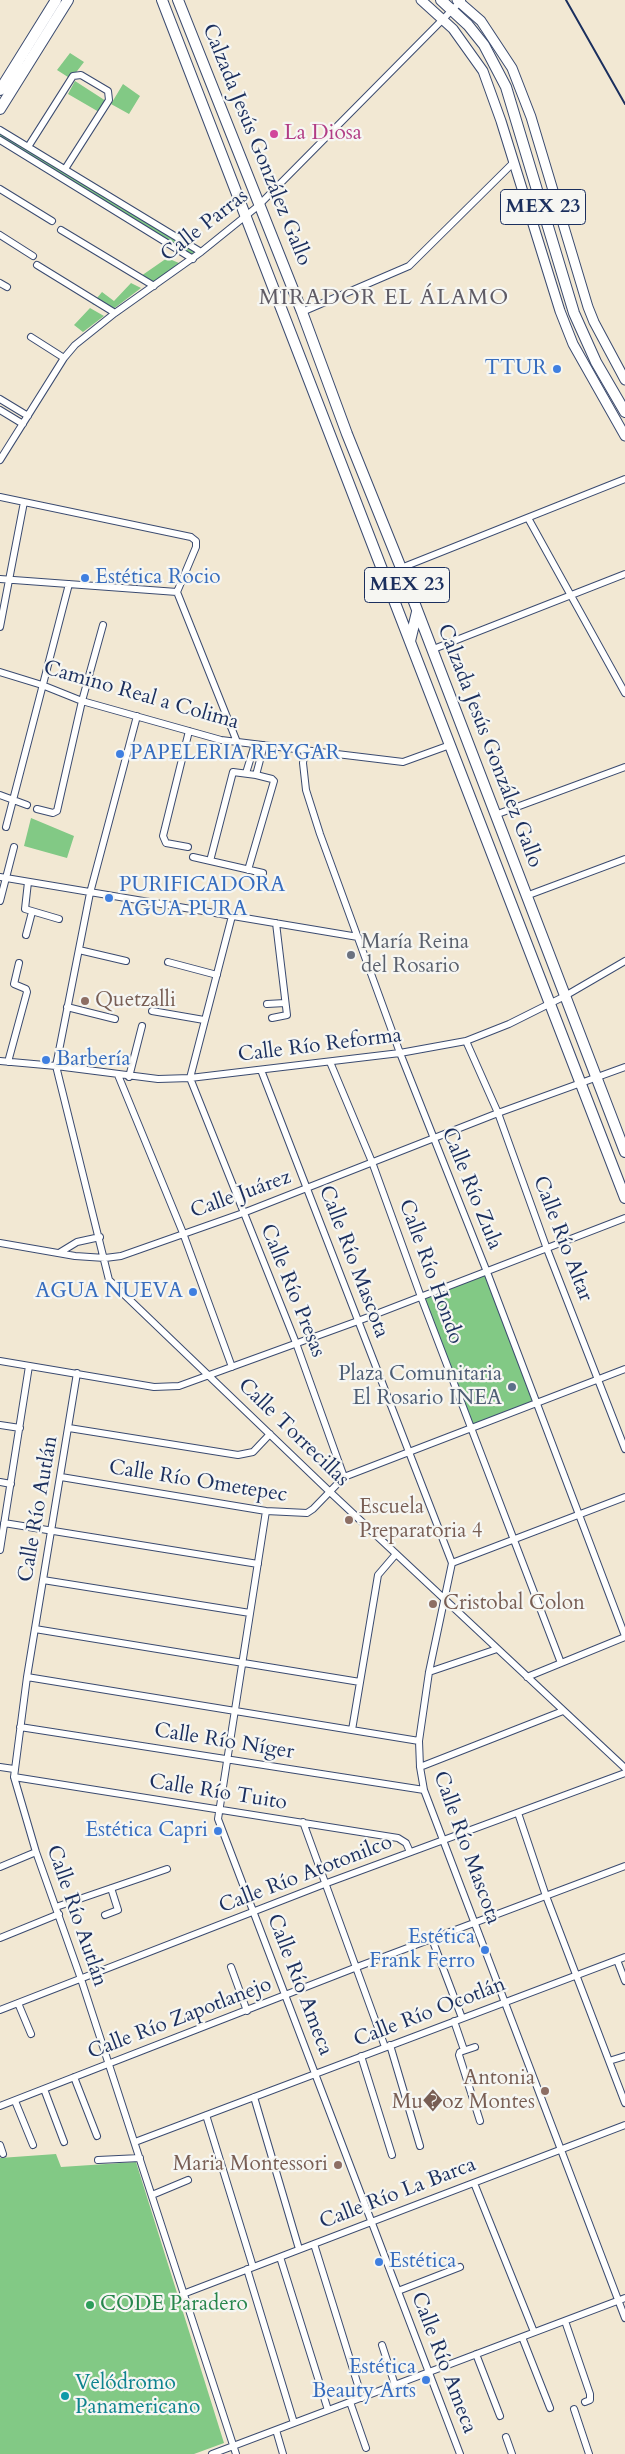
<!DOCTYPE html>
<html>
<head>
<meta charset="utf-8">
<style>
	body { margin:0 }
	canvas { display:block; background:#f2e8d3 }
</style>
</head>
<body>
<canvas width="625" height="2454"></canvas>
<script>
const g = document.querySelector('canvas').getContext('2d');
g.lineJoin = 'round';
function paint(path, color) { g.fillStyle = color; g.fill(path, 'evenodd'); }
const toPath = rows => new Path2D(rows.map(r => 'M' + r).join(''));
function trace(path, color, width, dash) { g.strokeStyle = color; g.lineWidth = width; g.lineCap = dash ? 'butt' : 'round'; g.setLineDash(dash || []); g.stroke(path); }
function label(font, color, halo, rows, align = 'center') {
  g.font = font + ' Cardo,serif'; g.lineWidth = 4.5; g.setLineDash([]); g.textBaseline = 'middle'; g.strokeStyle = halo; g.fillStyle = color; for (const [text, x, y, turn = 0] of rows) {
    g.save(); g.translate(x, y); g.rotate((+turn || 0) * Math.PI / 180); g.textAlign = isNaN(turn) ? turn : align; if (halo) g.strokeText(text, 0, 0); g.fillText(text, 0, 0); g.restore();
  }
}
paint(toPath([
	[70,53,84,62,71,79,57,70],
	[75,81,106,101,99,112,68,94],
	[123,84,140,96,129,114,111,104],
	[0,130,197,253,192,256,0,138],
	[167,258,179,263,153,283,141,276],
	[131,283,141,288,112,310,92,304,102,292,114,301],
	[90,308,104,316,83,332,74,325],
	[31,818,74,836,67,858,24,846],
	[486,1274,534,1402,472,1426,424,1298],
	[56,2154,61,2167,136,2162,224,2443,194,2454,0,2454,0,2158]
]), '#82c985');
const minor = toPath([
	[0,130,201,252],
	[0,140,193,259],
	[28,147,73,76,81,75,108,91,109,100,65,169],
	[0,189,52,221],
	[61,230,154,286],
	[0,235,33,256],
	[37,265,115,313],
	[0,283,7,287],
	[302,312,409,266,513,163],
	[31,337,64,358],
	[0,399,28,416],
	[0,410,23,424],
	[0,460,64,358,75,345,115,313,201,252,258,206,462,0],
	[0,497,191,537,196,541,196,547,177,592,237,742],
	[528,518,625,693],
	[401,568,625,479],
	[0,579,177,592],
	[0,627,24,502],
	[431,650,625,574],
	[0,672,42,685,82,701,221,740,403,762,450,745],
	[137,716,90,893,56,1066,109,1280,330,1492,625,1768],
	[305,750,303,763,306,790,320,834,400,1053,487,1272,625,1636],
	[246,773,255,744],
	[256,775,264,745],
	[0,795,27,805],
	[37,809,53,813,57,811,82,701,103,625],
	[495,815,625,767],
	[6,827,69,584],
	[188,847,166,843,163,836,189,731],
	[193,857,263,873],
	[210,861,233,772,256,775,272,779,274,781,248,870],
	[0,877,358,937],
	[28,882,25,909,59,919],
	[526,896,625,859],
	[0,901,14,847],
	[232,916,190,1078,296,1343,344,1477],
	[26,935,32,912],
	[79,950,126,961],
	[168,962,217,975],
	[267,1004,285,1003],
	[67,1007,115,1019],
	[152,1011,204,1020],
	[272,1018,287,1015,276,923],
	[466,1041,498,1113,547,1249,625,1449],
	[0,1061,56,1066,158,1079,190,1078,400,1053,466,1041,509,1024,565,996,625,961],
	[8,1062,27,992,26,989,14,984,19,963],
	[330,1062,372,1162,421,1297,561,1663],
	[261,1070,452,1563,429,1672,419,1741,420,1767,424,1790,625,2318],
	[118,1075,183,1233,232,1367],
	[129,1077,142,1026],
	[0,1243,75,1256,105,1258,121,1256,243,1213,498,1113,625,1067],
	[59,1253,77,1242,100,1237],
	[0,1361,154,1387,179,1386,358,1321,625,1218],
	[77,1373,27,1677,14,1777,36,1852,81,1979,236,2454],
	[0,1425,20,1428],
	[69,1428,238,1455,253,1452,270,1434],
	[61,1477,266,1511,307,1513,313,1509,344,1477,625,1369],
	[0,1482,11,1484],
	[266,1511,218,1819,460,2454],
	[4,1523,258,1564],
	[0,1550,29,1366],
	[452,1563,625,1497],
	[43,1580,250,1613],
	[35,1629,360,1682],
	[429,1672,497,1649],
	[27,1677,419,1741],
	[527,1677,625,1637],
	[20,1727,424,1790],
	[352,1730,378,1575,396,1554],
	[0,1767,14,1769],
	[420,1767,563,1711],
	[14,1777,398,1838,406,1843,410,1852],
	[518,1813,546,1896,625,2103],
	[303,1822,385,2047],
	[0,1867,36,1852],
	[56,1907,167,1869],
	[105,1915,118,1910,111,1888],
	[0,1938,59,1914],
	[432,1939,462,2018],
	[617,1960,625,1981],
	[231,1967,247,2011],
	[18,2003,31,2034],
	[0,2010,327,1883,625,1773],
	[454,2021,464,2050],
	[390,2045,420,2146],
	[475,2047,460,2052,459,2055,480,2121],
	[361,2056,392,2155],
	[609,2061,625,2056],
	[74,2077,97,2136],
	[44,2089,64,2142],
	[254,2097,299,2249],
	[15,2101,33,2145],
	[0,2106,357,1967,625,1866],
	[206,2115,253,2267],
	[135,2142,625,1957],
	[0,2145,3,2154],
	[98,2160,140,2158],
	[474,2183,534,2332],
	[152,2195,188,2180],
	[314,2244,362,2398],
	[280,2257,328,2410],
	[247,2269,294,2423],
	[398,2291,460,2267],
	[183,2294,625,2125],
	[565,2321,590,2394,590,2400,585,2402],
	[522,2337,550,2408],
	[382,2345,395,2385],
	[476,2354,500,2416],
	[350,2402,366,2448],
	[574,2409,589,2454],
	[276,2430,283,2454],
	[506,2437,512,2454],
	[212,2454,625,2298]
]);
const secondary = toPath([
	[421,0,453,29,483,71,501,121,560,311,573,344,625,436],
	[457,0,481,21,512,68,531,117,588,307,594,322,625,380]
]);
const primary = toPath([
	[162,0,625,1198],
	[178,0,302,312,347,434,401,568,625,1152],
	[441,0,468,25,484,45,506,87,574,313,596,362,625,412],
	[0,90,56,0],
	[0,109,68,0],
	[410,641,417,612]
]);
trace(minor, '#3b4b70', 8);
trace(secondary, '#3b4b70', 11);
trace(primary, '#3b4b70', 12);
trace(minor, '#fff', 6);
trace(secondary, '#fff', 9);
trace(primary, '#fff', 10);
trace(toPath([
	[566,0,625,104]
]), '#1b2f5e', 2);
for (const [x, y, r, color] of [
	[274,134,5,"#d1479c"],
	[557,369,5,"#3f7fe0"],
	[85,578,5,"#3f7fe0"],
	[120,754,5,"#3f7fe0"],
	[109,898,5,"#3f7fe0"],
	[351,955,5,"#6b7280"],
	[85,1001,5,"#8d6e63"],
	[46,1060,5,"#3f7fe0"],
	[193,1292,5,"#3f7fe0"],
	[512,1387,5,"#5c6f8a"],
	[349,1520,5,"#8d6e63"],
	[433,1604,5,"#8d6e63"],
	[218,1831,5,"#3f7fe0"],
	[485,1950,5,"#3f7fe0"],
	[545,2091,5,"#8d6e63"],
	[338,2165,5,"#8d6e63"],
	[379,2262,5,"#3f7fe0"],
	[90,2305,5,"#2e9e5b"],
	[426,2380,5,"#3f7fe0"],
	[65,2396,5,"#0f9aa8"]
]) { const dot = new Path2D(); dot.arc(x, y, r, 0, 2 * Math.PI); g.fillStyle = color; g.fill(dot); trace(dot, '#f6f6f2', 2); }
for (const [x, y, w] of [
	[543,207,85],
	[407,585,85]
]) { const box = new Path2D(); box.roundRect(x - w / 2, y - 17.5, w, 35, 4); g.fillStyle = '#f6f6f2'; g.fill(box); trace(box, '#1b2f5e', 1); }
label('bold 20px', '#1b2f5e', null, [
	["MEX 23",543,207],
	["MEX 23",407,585]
]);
label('21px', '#b23c85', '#f6f6f2', [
	["La Diosa",284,134]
], 'left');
label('21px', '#1b2f5e', '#f6f6f2', [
	["Calzada Jesús González Gallo",256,145,68],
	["Calle Parras",205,226,-38],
	["Camino Real a Colima",141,696,16],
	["Calzada Jesús González Gallo",489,746,69],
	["Calle Río Reforma",320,1046,-7],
	["Calle Río Zula",471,1189,68],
	["Calle Juárez",241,1195,-20],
	["Calle Río Altar",562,1239,69],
	["Calle Río Mascota",353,1262,69],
	["Calle Río Hondo",430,1272,70],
	["Calle Río Presas",292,1291,68],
	["Calle Torrecillas",293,1433,44],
	["Calle Río Ometepec",198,1482,9],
	["Calle Río Autlán",39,1509,-80],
	["Calle Río Níger",224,1742,9],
	["Calle Río Tuito",218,1793,9],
	["Calle Río Mascota",466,1848,70],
	["Calle Río Atotonilco",306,1875,-21],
	["Calle Río Autlán",76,1916,71],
	["Calle Río Ameca",299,1985,69],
	["Calle Río Ocotlán",430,2013,-21],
	["Calle Río Zapotlanejo",180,2019,-21],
	["Calle Río La Barca",398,2194,-21],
	["Calle Río Ameca",443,2363,69]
]);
label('21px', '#366cbe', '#f6f6f2', [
	["TTUR",547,369],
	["Estética Rocio",95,578,"left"],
	["PAPELERIA REYGAR",130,754,"left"],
	["PURIFICADORA",119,886,"left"],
	["AGUA PURA",119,910,"left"],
	["Barbería",56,1060,"left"],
	["AGUA NUEVA",183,1292],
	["Estética Capri",208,1831],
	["Estética",475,1938],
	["Frank Ferro",475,1962],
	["Estética",389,2262,"left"],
	["Estética",416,2368],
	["Beauty Arts",416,2392]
], 'right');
label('21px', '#5b616d', '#f6f6f2', [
	["María Reina",361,943],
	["del Rosario",361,967]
], 'left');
label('21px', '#785e54', '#f6f6f2', [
	["Quetzalli",95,1001],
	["Escuela",359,1508],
	["Preparatoria 4",359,1532],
	["Cristobal Colon",443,1604],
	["Antonia",535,2079,"right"],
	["Mu�oz Montes",535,2103,"right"],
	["Maria Montessori",328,2165,"right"]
], 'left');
label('21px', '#4e5e75', '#f6f6f2', [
	["Plaza Comunitaria",502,1375],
	["El Rosario INEA",502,1399]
], 'right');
label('21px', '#27864d', '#f6f6f2', [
	["CODE Paradero",100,2305]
], 'left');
label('21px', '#0d838f', '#f6f6f2', [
	["Velódromo",75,2384],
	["Panamericano",75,2408]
], 'left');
g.letterSpacing = '1px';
label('22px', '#5f5b65', '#f6f6f2', [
	["MIRADOR EL ÁLAMO",384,299]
]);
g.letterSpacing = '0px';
</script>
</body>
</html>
